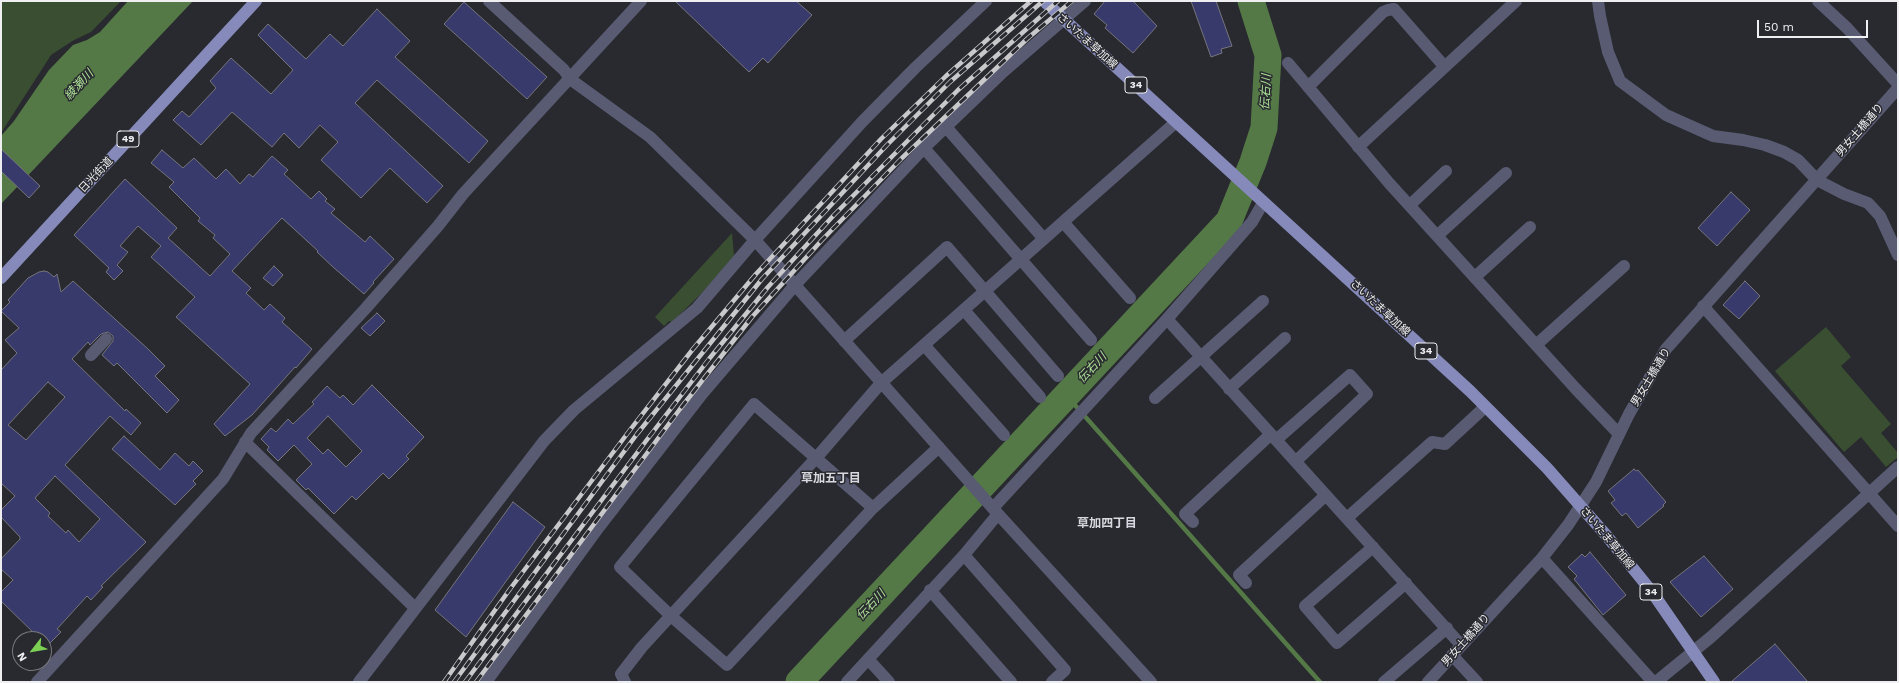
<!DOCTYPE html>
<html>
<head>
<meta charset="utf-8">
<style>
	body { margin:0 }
	#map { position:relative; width:1899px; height:683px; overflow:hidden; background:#292a2f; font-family:"Work Sans",sans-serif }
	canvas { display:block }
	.frame { position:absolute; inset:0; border:2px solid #efeff2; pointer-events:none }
	.north { position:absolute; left:12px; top:631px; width:40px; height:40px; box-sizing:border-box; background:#292a2f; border:1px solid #78797d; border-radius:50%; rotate:239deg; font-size:11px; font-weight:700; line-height:16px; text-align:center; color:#efeff2 }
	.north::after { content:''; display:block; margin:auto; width:14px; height:18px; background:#7cd155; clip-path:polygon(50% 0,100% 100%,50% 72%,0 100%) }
	.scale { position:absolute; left:1757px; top:20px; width:111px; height:18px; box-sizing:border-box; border:2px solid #efeff2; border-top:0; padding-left:5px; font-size:12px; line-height:14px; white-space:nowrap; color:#efeff2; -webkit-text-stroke:3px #292a2f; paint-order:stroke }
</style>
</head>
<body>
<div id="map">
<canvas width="1899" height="683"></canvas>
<div class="frame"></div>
<div class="north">N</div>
<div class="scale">50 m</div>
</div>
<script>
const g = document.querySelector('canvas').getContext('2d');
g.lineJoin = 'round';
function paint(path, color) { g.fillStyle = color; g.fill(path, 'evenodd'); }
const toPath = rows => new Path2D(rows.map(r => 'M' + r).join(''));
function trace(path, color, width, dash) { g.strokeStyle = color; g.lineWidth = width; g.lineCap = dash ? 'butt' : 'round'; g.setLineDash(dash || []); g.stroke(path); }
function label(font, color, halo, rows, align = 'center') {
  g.font = font + ' "Work Sans","Noto Sans JP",sans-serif'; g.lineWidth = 3; g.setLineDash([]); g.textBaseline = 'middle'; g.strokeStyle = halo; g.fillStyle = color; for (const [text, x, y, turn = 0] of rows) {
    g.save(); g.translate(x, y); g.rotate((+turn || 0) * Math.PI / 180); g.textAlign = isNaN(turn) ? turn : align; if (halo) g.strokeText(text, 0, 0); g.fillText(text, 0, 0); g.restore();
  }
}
paint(toPath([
	[1,1,121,1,91,32,74,40,51,55,1,133],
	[732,233,734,256,707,288,672,322,669,321,664,326,655,317],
	[1826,327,1851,357,1841,366,1891,424,1881,433,1898,453,1898,457,1886,467,1861,437,1844,452,1775,371]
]), '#3a4e32');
paint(toPath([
	[128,1,193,1,1,204,1,136,14,121,49,70,73,45,87,40,100,32]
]), '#547846');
trace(toPath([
	[1066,395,1320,682]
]), '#547846', 4.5);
trace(toPath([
	[799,682,1229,221,1253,162,1264,128,1268,55,1251,1]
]), '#547846', 27);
const building = toPath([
	[675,1,796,1,812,15,768,63,763,58,749,72,675,1],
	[1105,1,1133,1,1157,26,1133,53,1105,28,1107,25,1094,14,1105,1],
	[1191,1,1216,1,1232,46,1221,49,1222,53,1211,57,1191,1],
	[464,2,547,77,527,99,444,24,464,2],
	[377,9,410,41,395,57,488,141,469,163,377,80,355,103,443,186,427,203,390,168,361,198,321,160,338,142,320,125,299,148,284,133,272,147,232,112,201,145,173,120,182,111,189,117,216,88,210,81,231,58,271,94,293,70,258,35,268,24,306,59,330,34,343,46,377,9],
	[1,149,40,186,29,198,1,171,1,149],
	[162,150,183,168,194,158,216,179,226,169,240,184,249,174,253,177,272,156,288,170,284,174,311,199,319,191,327,199,325,201,335,209,331,213,365,242,370,236,394,259,373,282,374,283,364,294,333,267,317,252,318,251,282,218,278,222,232,271,251,288,246,293,264,310,270,304,285,318,282,322,312,349,296,368,295,367,252,415,225,436,214,424,250,384,176,317,195,297,151,257,161,246,138,226,120,246,128,252,117,265,123,271,114,280,106,272,109,268,74,235,125,179,177,228,168,238,210,276,230,254,213,238,215,235,198,221,200,218,169,187,174,182,151,163,162,150],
	[1731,192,1750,210,1717,246,1698,228,1731,192],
	[274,266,283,275,273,286,263,278,274,266],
	[44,271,48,272,54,277,57,274,61,292,73,281,148,349,165,366,155,376,179,400,167,413,117,363,114,366,102,355,113,341,113,336,108,332,101,334,90,345,88,342,72,359,125,411,126,409,141,423,131,435,110,416,65,465,146,542,101,586,103,587,91,600,87,596,57,629,61,632,47,646,44,643,44,639,40,639,1,601,1,592,13,580,1,569,1,559,20,539,20,537,1,517,1,510,15,496,1,483,1,370,17,353,5,340,19,328,1,311,10,302,8,300,28,278,39,272,44,271],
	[48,382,65,397,26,440,8,425,48,382],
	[55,476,100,519,79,542,68,530,66,533,48,516,50,513,35,498,55,476],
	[1745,281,1760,296,1739,319,1723,305,1745,281],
	[377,313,385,321,370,336,361,328,377,313],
	[372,385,424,437,406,456,409,459,389,479,383,473,356,500,352,496,334,514,308,488,306,490,296,480,312,464,294,445,278,461,267,450,269,447,261,439,271,428,276,432,288,419,293,424,314,404,312,402,327,386,340,398,343,395,353,405,372,385],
	[328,416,362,451,346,467,328,449,323,454,307,438,328,416],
	[124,436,160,470,175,453,189,466,193,461,203,471,193,481,196,484,175,505,112,449,124,436],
	[1634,469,1636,471,1638,470,1666,502,1663,505,1664,506,1638,528,1626,513,1622,516,1611,503,1615,500,1608,491,1634,469],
	[513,502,545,527,466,637,435,610,513,502],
	[1590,552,1626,595,1603,615,1574,579,1577,576,1568,567,1582,554,1585,557,1590,552],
	[1704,556,1733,589,1701,617,1670,582,1704,556],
	[1775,644,1808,682,1731,682,1775,644]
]);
paint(building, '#383a6c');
trace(building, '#75757b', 1);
trace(toPath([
	[489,1,564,70,570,79,650,137,755,240,998,514,1151,682],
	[1598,1,1600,16,1608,52,1620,81,1666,115,1713,136,1743,140,1765,145,1784,152,1798,160,1817,180,1844,194,1868,203,1880,216,1898,255],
	[1818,1,1847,28,1898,84],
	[1288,63,1389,183,1576,389,1619,434],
	[1308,87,1383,12,1388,10,1394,9,1444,66],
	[946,127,1044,239],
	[1358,147,1516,1],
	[924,148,1091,340],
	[1410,205,1446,171],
	[1064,223,1130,298],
	[1438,235,1506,173],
	[1475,277,1530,227],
	[1703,306,1898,526],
	[964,310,1040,397],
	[1167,319,1252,222,1263,203],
	[844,341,947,247,1058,376],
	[1536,345,1624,266],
	[925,346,1004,435],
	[91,355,106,339],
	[1229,389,1285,338],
	[1155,398,1263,301],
	[1276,440,1350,375,1367,394,1296,461],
	[245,442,415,608],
	[873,508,754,404,620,567,671,616,727,665,873,508,939,447],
	[993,508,1167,319,1461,645],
	[1347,518,1432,442,1445,444,1485,407],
	[1193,522,1185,514,1271,434],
	[1373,547,1305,606,1337,643,1406,583],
	[964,555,1065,670,1052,682],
	[1542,558,1653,682],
	[1246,583,1239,575,1326,495],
	[930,590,1011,682],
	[1452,655,1477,682],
	[868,659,889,682],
	[37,682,223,479,251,433,366,308,438,226,463,194,641,1],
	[359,682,544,441,574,410,697,308,755,240,862,122,915,68,986,1],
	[486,682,599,527,702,394,795,285,924,148,1003,72,1085,1],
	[625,682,621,674,642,647,817,457,881,383,1176,122],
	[847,682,964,555,998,514],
	[1384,682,1447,628],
	[1428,682,1542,558,1568,525,1596,482,1629,414,1666,349,1898,88],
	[1656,682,1711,637,1898,467]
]), '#585b72', 12);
trace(toPath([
	[1044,1,1470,391,1547,468,1606,535,1652,592,1714,682],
	[1,278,256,1]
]), '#858aba', 12);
const rail = toPath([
	[444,682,510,589,630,430,693,349,756,274,881,139,946,76,1031,1],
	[454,682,637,434,762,279,887,145,950,82,1043,1],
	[465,682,646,441,709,359,768,287,834,215,958,90,1058,1],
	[476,682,680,409,752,317,822,240,902,158,1028,38,1072,1]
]);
trace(rail, '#c9c9cc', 4.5);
trace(rail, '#292a2f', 3, [9]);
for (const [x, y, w] of [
	[1136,85,22],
	[128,139,22],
	[1426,351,22],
	[1651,592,22]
]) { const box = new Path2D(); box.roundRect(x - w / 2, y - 8, w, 16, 3); g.fillStyle = '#292a2f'; g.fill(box); trace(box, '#efeff2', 1); }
label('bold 10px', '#efeff2', null, [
	["34",1136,85],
	["49",128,139],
	["34",1426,351],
	["34",1651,592]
]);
label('11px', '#efeff2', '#292a2f', [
	["さいたま草加線",1087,41,42],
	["男女土橋通り",1860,130,-49],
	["日光街道",96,175,-47],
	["さいたま草加線",1380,308,43],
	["男女土橋通り",1651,377,-59],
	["さいたま草加線",1607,538,50],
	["男女土橋通り",1466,640,-48]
]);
label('italic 12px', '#ade297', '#292a2f', [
	["綾瀬川",79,85,-47],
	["伝右川",1266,92,-87],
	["伝右川",1092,368,-47],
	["伝右川",871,605,-47]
]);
label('bold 12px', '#d8d9e0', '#292a2f', [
	["草加五丁目",831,478],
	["草加四丁目",1107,523]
]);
</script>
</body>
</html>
